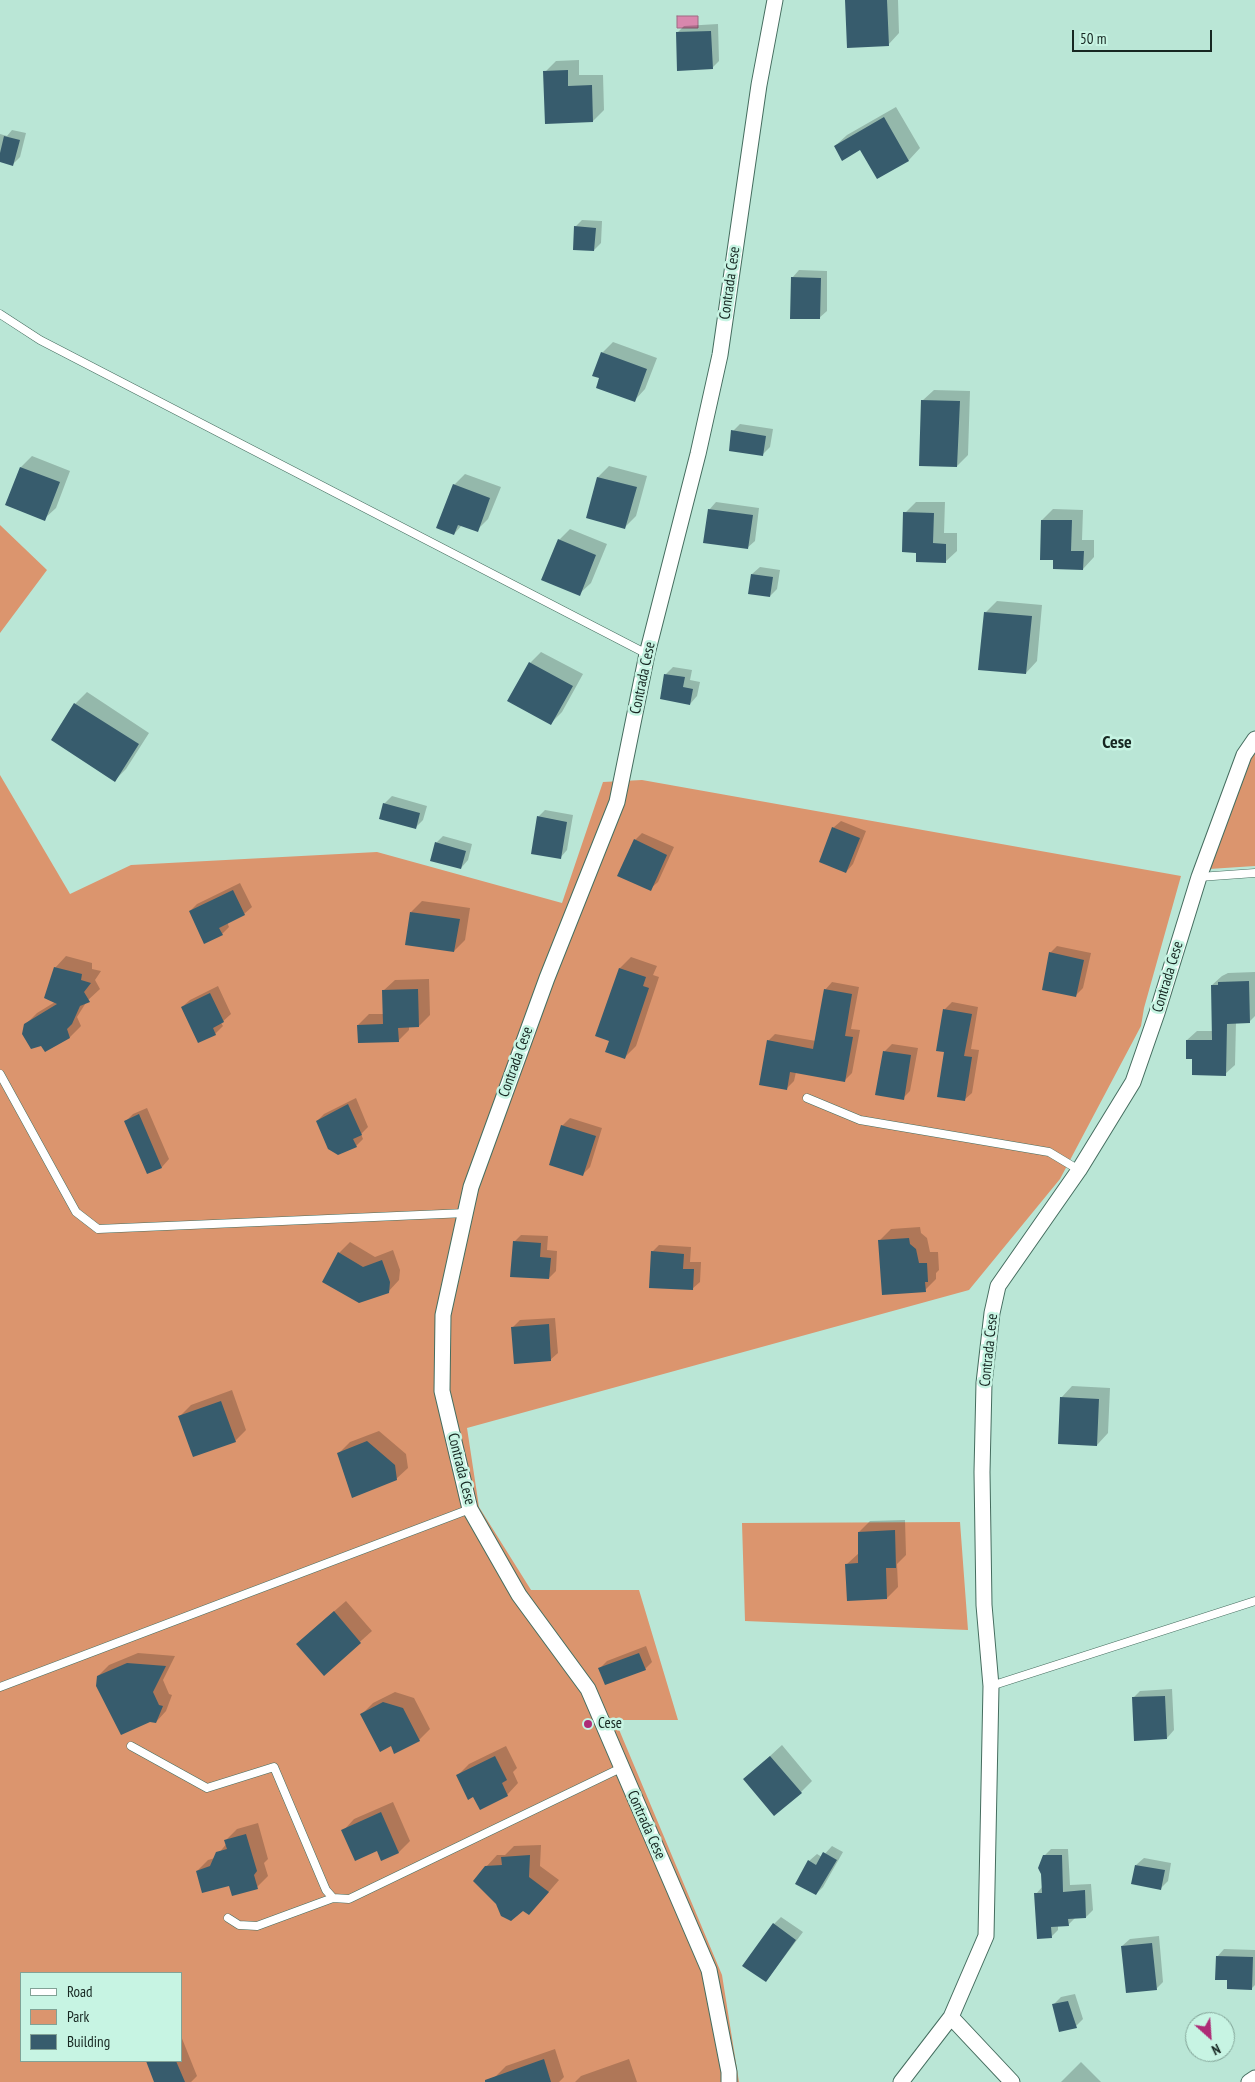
<!DOCTYPE html>
<html>
<head>
<meta charset="utf-8">
<style>
	body { margin:0 }
	#map { position:relative; width:1255px; height:2082px; overflow:hidden; background:#bae6d6; font-family:"PT Sans Narrow",sans-serif }
	canvas { display:block }
	.legend { position:absolute; left:20px; top:1972px; width:162px; height:90px; box-sizing:border-box; background:#c7f4e3; border:1px solid #81a296; margin:0; padding:6px 9px; list-style:none; font-size:15px; color:#172722 }
	.legend li { display:flex; align-items:center; gap:10px; height:25px }
	.legend b { width:25px; border:1px solid #81a296 }
	.north { position:absolute; left:1185px; top:2012px; width:50px; height:50px; box-sizing:border-box; background:#c7f4e3; border:1px solid #81a296; border-radius:50%; rotate:154deg; font-size:14px; font-weight:700; line-height:20px; text-align:center; color:#172722 }
	.north::after { content:''; display:block; margin:auto; width:18px; height:22px; background:#ae2b76; clip-path:polygon(50% 0,100% 100%,50% 72%,0 100%) }
	.scale { position:absolute; left:1072px; top:30px; width:140px; height:22px; box-sizing:border-box; border:2px solid #172722; border-top:0; padding-left:6px; font-size:15px; line-height:18px; white-space:nowrap; color:#172722; -webkit-text-stroke:4px #c7f4e3; paint-order:stroke }
</style>
</head>
<body>
<div id="map">
<canvas width="1255" height="2082"></canvas>
<ul class="legend">
<li><b style="height:6px;background:#fff"></b>Road</li>
<li><b style="height:14px;background:#db956e"></b>Park</li>
<li><b style="height:14px;background:#375c6d"></b>Building</li>
</ul>
<div class="north">N</div>
<div class="scale">50 m</div>
</div>
<script>
const g = document.querySelector('canvas').getContext('2d');
g.lineJoin = 'round';
function paint(path, color) { g.fillStyle = color; g.fill(path, 'evenodd'); }
const toPath = rows => new Path2D(rows.map(r => 'M' + r).join(''));
function trace(path, color, width, dash) { g.strokeStyle = color; g.lineWidth = width; g.lineCap = dash ? 'butt' : 'round'; g.setLineDash(dash || []); g.stroke(path); }
function label(font, color, halo, rows, align = 'center') {
  g.font = font + ' "PT Sans Narrow",sans-serif'; g.lineWidth = 5; g.setLineDash([]); g.textBaseline = 'middle'; g.strokeStyle = halo; g.fillStyle = color; for (const [text, x, y, turn = 0] of rows) {
    g.save(); g.translate(x, y); g.rotate((+turn || 0) * Math.PI / 180); g.textAlign = isNaN(turn) ? turn : align; if (halo) g.strokeText(text, 0, 0); g.fillText(text, 0, 0); g.restore();
  }
}
paint(toPath([
	[0,525,47,570,0,633],
	[1255,751,1255,866,1209,869,1253,754],
	[0,775,70,894,131,865,377,852,562,903,603,782,642,780,1181,876,1144,1008,1141,1026,1060,1179,969,1290,467,1428,479,1507,531,1590,639,1590,678,1720,615,1720,722,1975,739,2082,0,2082],
	[21,1973,181,1973,181,2061,21,2061],
	[960,1522,968,1630,745,1621,742,1523]
]), '#db956e');
const water = toPath([
	[677,16,698,16,698,28,677,28,677,16]
]);
paint(water, '#d887ad');
trace(water, '#9e6a83', 1);
paint(toPath([
	[846,0,898,0,899,33,888,45],
	[718,24,719,61,712,68,677,33,684,26],
	[579,60,579,75,603,75,604,110,593,121,545,72,556,61],
	[896,107,920,148,909,160,878,178,861,148,835,146,847,135],
	[12,130,26,133,20,157,13,164,0,161,0,134,7,136],
	[582,220,602,221,601,243,594,250,575,227],
	[799,270,827,271,827,311,819,318,792,278],
	[613,342,657,358,645,389,634,401,601,377,602,353],
	[934,390,970,391,968,455,957,466,922,401],
	[740,424,773,429,770,447,763,454,733,431],
	[32,456,70,471,56,508,44,519,6,504,21,467],
	[609,466,647,476,636,516,625,527,587,517,598,477],
	[465,474,501,487,488,519,477,530,462,525,454,534,454,485],
	[716,502,759,508,755,541,747,548,709,510],
	[916,502,945,502,944,533,957,533,957,551,945,562,917,551,905,513],
	[1053,509,1083,510,1082,540,1094,540,1094,557,1083,569,1055,559,1042,520],
	[570,529,607,544,591,583,579,594,559,540],
	[760,567,780,570,777,589,770,596,752,574],
	[997,601,1042,605,1037,661,1026,673,986,612],
	[541,652,583,674,562,712,551,723,530,663],
	[673,667,692,670,690,680,700,682,697,696,690,704,661,698,666,674],
	[87,692,149,733,126,769,115,780,52,740,75,704],
	[392,796,427,806,423,820,416,827,384,804],
	[545,810,573,815,567,850,560,858,538,817],
	[841,821,866,831,853,864,846,872,833,828],
	[642,833,674,847,658,882,650,889,635,840],
	[443,836,472,844,468,860,461,868,436,843],
	[240,883,252,907,244,914,227,922,229,927,222,934,190,911,197,904],
	[422,901,470,908,465,940,454,951,411,912],
	[1057,946,1091,953,1083,988,1076,995,1050,953],
	[66,956,92,963,92,969,101,971,95,980,100,989,87,1001,77,1017,81,1026,70,1037,25,1025,37,1013,55,1002,55,968],
	[631,957,657,966,653,975,659,977,636,1046,624,1058,611,1040,597,1035,620,968],
	[1255,972,1255,1016,1249,1022,1236,1022,1235,1065,1225,1074,1194,1058,1187,1040,1197,1031,1213,1031,1212,985,1222,976,1228,973],
	[429,979,430,1015,419,1026,409,1026,409,1030,398,1041,358,1025,369,1014,384,1014,383,991,395,980],
	[832,982,859,987,851,1029,860,1030,852,1073,845,1080,796,1072,794,1081,787,1088,768,1041,775,1034,816,1041,825,990],
	[218,986,231,1014,221,1023,223,1026,215,1034,182,1007,190,1000],
	[952,1002,978,1007,971,1049,979,1050,972,1093,964,1100,946,1051,945,1009],
	[892,1044,918,1048,910,1091,903,1098,877,1094,885,1051],
	[356,1098,368,1127,361,1134,363,1139,356,1146,317,1121,324,1114],
	[147,1108,169,1159,162,1167,148,1172,126,1121,133,1114],
	[570,1118,602,1128,590,1167,583,1174,562,1126],
	[920,1227,921,1233,927,1238,930,1252,938,1252,939,1270,936,1273,936,1279,925,1290,879,1241,891,1229],
	[521,1235,548,1236,547,1250,557,1251,556,1271,549,1278,514,1242],
	[350,1242,375,1257,393,1250,400,1270,399,1280,388,1292,339,1253],
	[659,1245,691,1247,690,1262,701,1262,700,1282,692,1289,652,1252],
	[555,1318,558,1353,550,1360,513,1327,520,1320],
	[1072,1386,1110,1388,1108,1433,1097,1445,1061,1398],
	[232,1390,246,1430,235,1441,180,1416,191,1405],
	[379,1431,406,1454,408,1468,396,1479,339,1453,350,1442],
	[905,1520,906,1555,897,1564,898,1587,887,1598,847,1564,859,1553,859,1532,870,1521],
	[346,1601,372,1631,324,1674,309,1633],
	[646,1646,652,1662,645,1669,600,1668,607,1661],
	[138,1653,175,1656,163,1680,169,1694,172,1695,166,1711,156,1722,150,1720,98,1676,109,1665],
	[1172,1689,1174,1730,1167,1738,1133,1698,1140,1691],
	[395,1692,414,1698,430,1729,419,1740,391,1745,362,1714,373,1703],
	[782,1745,812,1781,801,1792,745,1779],
	[506,1746,517,1768,513,1772,518,1783,507,1795,474,1795,457,1776,469,1764],
	[393,1802,410,1841,399,1852,382,1859,378,1849,343,1831,354,1819],
	[258,1823,268,1859,264,1863,268,1876,257,1887,230,1884,197,1871,208,1860,215,1858,227,1843,226,1840,237,1829],
	[541,1845,540,1866,559,1880,540,1902,523,1909,497,1903,486,1867,497,1855,505,1855,514,1846],
	[832,1846,843,1852,823,1887,816,1894,809,1861,817,1854,822,1857],
	[1051,1849,1068,1849,1070,1885,1091,1884,1093,1910,1086,1917,1075,1918,1068,1925,1058,1926,1058,1930,1051,1937,1036,1894,1043,1886,1044,1856],
	[1144,1858,1171,1863,1168,1881,1160,1889,1136,1865],
	[781,1917,803,1932,766,1981,774,1924],
	[1159,1936,1163,1982,1156,1989,1122,1946,1130,1939],
	[1224,1949,1255,1950,1255,1985,1251,1989,1228,1979,1217,1957],
	[1075,1994,1083,2019,1076,2026,1054,2004,1061,1997],
	[181,2036,197,2076,191,2082,156,2082,147,2061,181,2061],
	[555,2049,564,2077,559,2082,497,2082,495,2077,506,2066],
	[629,2059,637,2082,575,2082,581,2076],
	[1081,2062,1101,2082,1061,2082]
]), '#0003');
paint(toPath([
	[845,0,887,0,889,46,847,48],
	[711,31,713,69,677,71,676,32],
	[568,70,568,86,592,85,593,122,545,124,543,71],
	[884,117,909,161,877,179,860,150,842,161,834,146],
	[4,136,20,140,13,166,0,162,0,153],
	[574,226,596,228,594,251,573,250],
	[791,277,821,278,820,319,790,319],
	[601,352,647,369,635,402,596,388,599,378,592,376],
	[921,400,960,401,957,467,919,466],
	[731,430,766,436,763,456,729,451],
	[20,467,60,482,45,521,5,505],
	[597,477,637,487,625,529,586,518],
	[453,484,490,498,478,532,458,525,454,535,436,528],
	[708,509,753,515,748,549,703,543],
	[903,512,934,513,933,543,946,544,946,563,916,562,916,553,902,552],
	[1041,520,1072,520,1071,551,1084,551,1083,570,1053,569,1053,560,1040,560],
	[558,539,596,555,580,596,541,580],
	[751,574,773,577,770,597,748,594],
	[984,612,1032,616,1026,674,978,670],
	[529,662,573,686,551,725,507,701],
	[664,674,685,677,683,687,693,689,690,705,660,699],
	[74,703,139,744,115,782,51,740],
	[383,803,420,813,416,829,379,819],
	[537,816,567,822,561,859,531,854],
	[832,827,860,838,846,873,819,862],
	[634,839,667,855,651,891,617,876],
	[435,842,466,851,461,869,430,861],
	[233,890,245,915,219,928,223,935,204,944,189,911],
	[410,912,460,919,454,952,405,945],
	[1049,952,1084,960,1076,997,1042,990],
	[54,967,82,974,81,980,91,983,84,992,90,1002,80,1006,72,1024,67,1029,70,1038,45,1052,41,1046,31,1049,22,1034,24,1024,57,1004,44,998],
	[619,968,646,977,643,986,649,988,625,1059,605,1052,609,1041,595,1036],
	[1249,981,1250,1023,1227,1024,1226,1076,1192,1075,1192,1059,1186,1059,1186,1040,1212,1040,1211,985,1218,985,1218,982],
	[418,989,419,1027,398,1028,399,1042,358,1043,357,1025,383,1024,382,990],
	[824,989,852,994,845,1036,853,1037,845,1082,790,1072,787,1090,759,1085,767,1040,813,1049],
	[210,993,224,1022,213,1028,216,1035,198,1043,181,1007],
	[943,1009,972,1014,964,1056,972,1057,965,1101,937,1097,944,1052,936,1051],
	[883,1051,911,1055,904,1100,875,1095],
	[348,1104,362,1135,353,1139,357,1147,338,1155,328,1149,316,1121],
	[139,1114,162,1168,147,1174,124,1121],
	[561,1125,596,1136,583,1176,549,1165],
	[909,1238,910,1244,916,1249,919,1263,927,1263,928,1282,925,1282,926,1292,882,1295,878,1240],
	[513,1241,541,1243,540,1257,551,1258,549,1279,510,1277],
	[651,1251,684,1254,683,1269,694,1269,693,1290,649,1288],
	[338,1252,363,1267,382,1260,390,1282,389,1293,359,1303,322,1282],
	[549,1324,551,1361,514,1364,511,1327],
	[1060,1397,1099,1399,1097,1446,1058,1444],
	[221,1401,236,1442,193,1457,178,1416],
	[367,1441,395,1465,397,1480,352,1498,337,1453],
	[895,1530,896,1568,886,1568,887,1599,847,1601,845,1564,858,1563,858,1532],
	[334,1611,361,1643,324,1676,296,1644],
	[639,1653,646,1670,605,1685,598,1668],
	[127,1663,166,1666,153,1692,159,1705,163,1706,156,1723,150,1722,121,1735,96,1686,97,1676],
	[1165,1696,1167,1739,1134,1741,1132,1697],
	[383,1702,403,1708,420,1741,394,1754,391,1746,380,1752,360,1714],
	[495,1756,507,1780,502,1783,508,1796,480,1810,473,1797,468,1800,456,1775],
	[770,1756,802,1793,774,1816,743,1779],
	[381,1812,399,1853,381,1861,377,1851,355,1861,341,1830],
	[246,1834,257,1871,254,1875,258,1889,232,1896,229,1886,202,1893,196,1871,210,1866,216,1852,227,1849,224,1840],
	[823,1852,837,1860,816,1895,795,1884,808,1860,816,1865],
	[530,1855,529,1877,549,1892,529,1915,523,1911,511,1921,501,1916,496,1904,473,1881,485,1866,502,1865,501,1857],
	[1043,1855,1062,1855,1063,1892,1085,1890,1086,1918,1068,1919,1069,1926,1051,1927,1052,1938,1037,1939,1034,1893,1042,1893,1041,1874,1038,1868],
	[1135,1865,1165,1870,1161,1890,1131,1884],
	[773,1923,796,1940,766,1982,742,1966],
	[1152,1943,1157,1990,1126,1993,1121,1946],
	[1216,1956,1253,1957,1252,1990,1227,1989,1227,1980,1215,1980],
	[1068,2001,1077,2028,1059,2032,1052,2004],
	[544,2059,551,2082,485,2082,485,2080],
	[146,2061,176,2061,185,2082,154,2082]
]), '#375c6d');
const lane = toPath([
	[0,314,40,340,647,654],
	[1199,877,1255,873],
	[0,1074,76,1212,98,1229,466,1213],
	[807,1098,860,1120,1049,1152,1079,1170],
	[991,1686,1255,1601],
	[0,1687,470,1509],
	[131,1746,207,1788,274,1767,326,1890,333,1898,349,1899,621,1768],
	[228,1918,239,1925,257,1926,333,1898]
]);
const street = toPath([
	[951,2017,1012,2082],
	[729,2082,729,2072,709,1970,588,1689,519,1595,470,1509,442,1391,443,1315,471,1187,547,978,617,802,647,654,698,454,720,355,759,85,775,0],
	[901,2082,951,2017,986,1936,991,1686,984,1605,982,1472,984,1383,992,1313,998,1286,1079,1170,1133,1082,1157,1013,1199,877,1244,755,1255,739],
	[1249,2082,1255,2078]
]);
trace(lane, '#456d5f', 9);
trace(street, '#456d5f', 17);
trace(lane, '#fff', 8);
trace(street, '#fff', 15);
for (const [x, y, r, color] of [
	[588,1724,5,"#ae2b76"]
]) { const dot = new Path2D(); dot.arc(x, y, r, 0, 2 * Math.PI); g.fillStyle = color; g.fill(dot); trace(dot, '#c7f4e3', 2); }
label('15px', '#172722', '#c7f4e3', [
	["Contrada Cese",730,283,-82],
	["Contrada Cese",643,678,-78],
	["Contrada Cese",1168,977,-73],
	["Contrada Cese",516,1062,-70],
	["Contrada Cese",989,1350,-84],
	["Contrada Cese",461,1469,76],
	["Contrada Cese",646,1825,66]
]);
label('15px', '#172722', '#c7f4e3', [
	["Cese",598,1724]
], 'left');
label('bold 18px', '#172722', '#c7f4e3', [
	["Cese",1117,743]
]);
</script>
</body>
</html>
